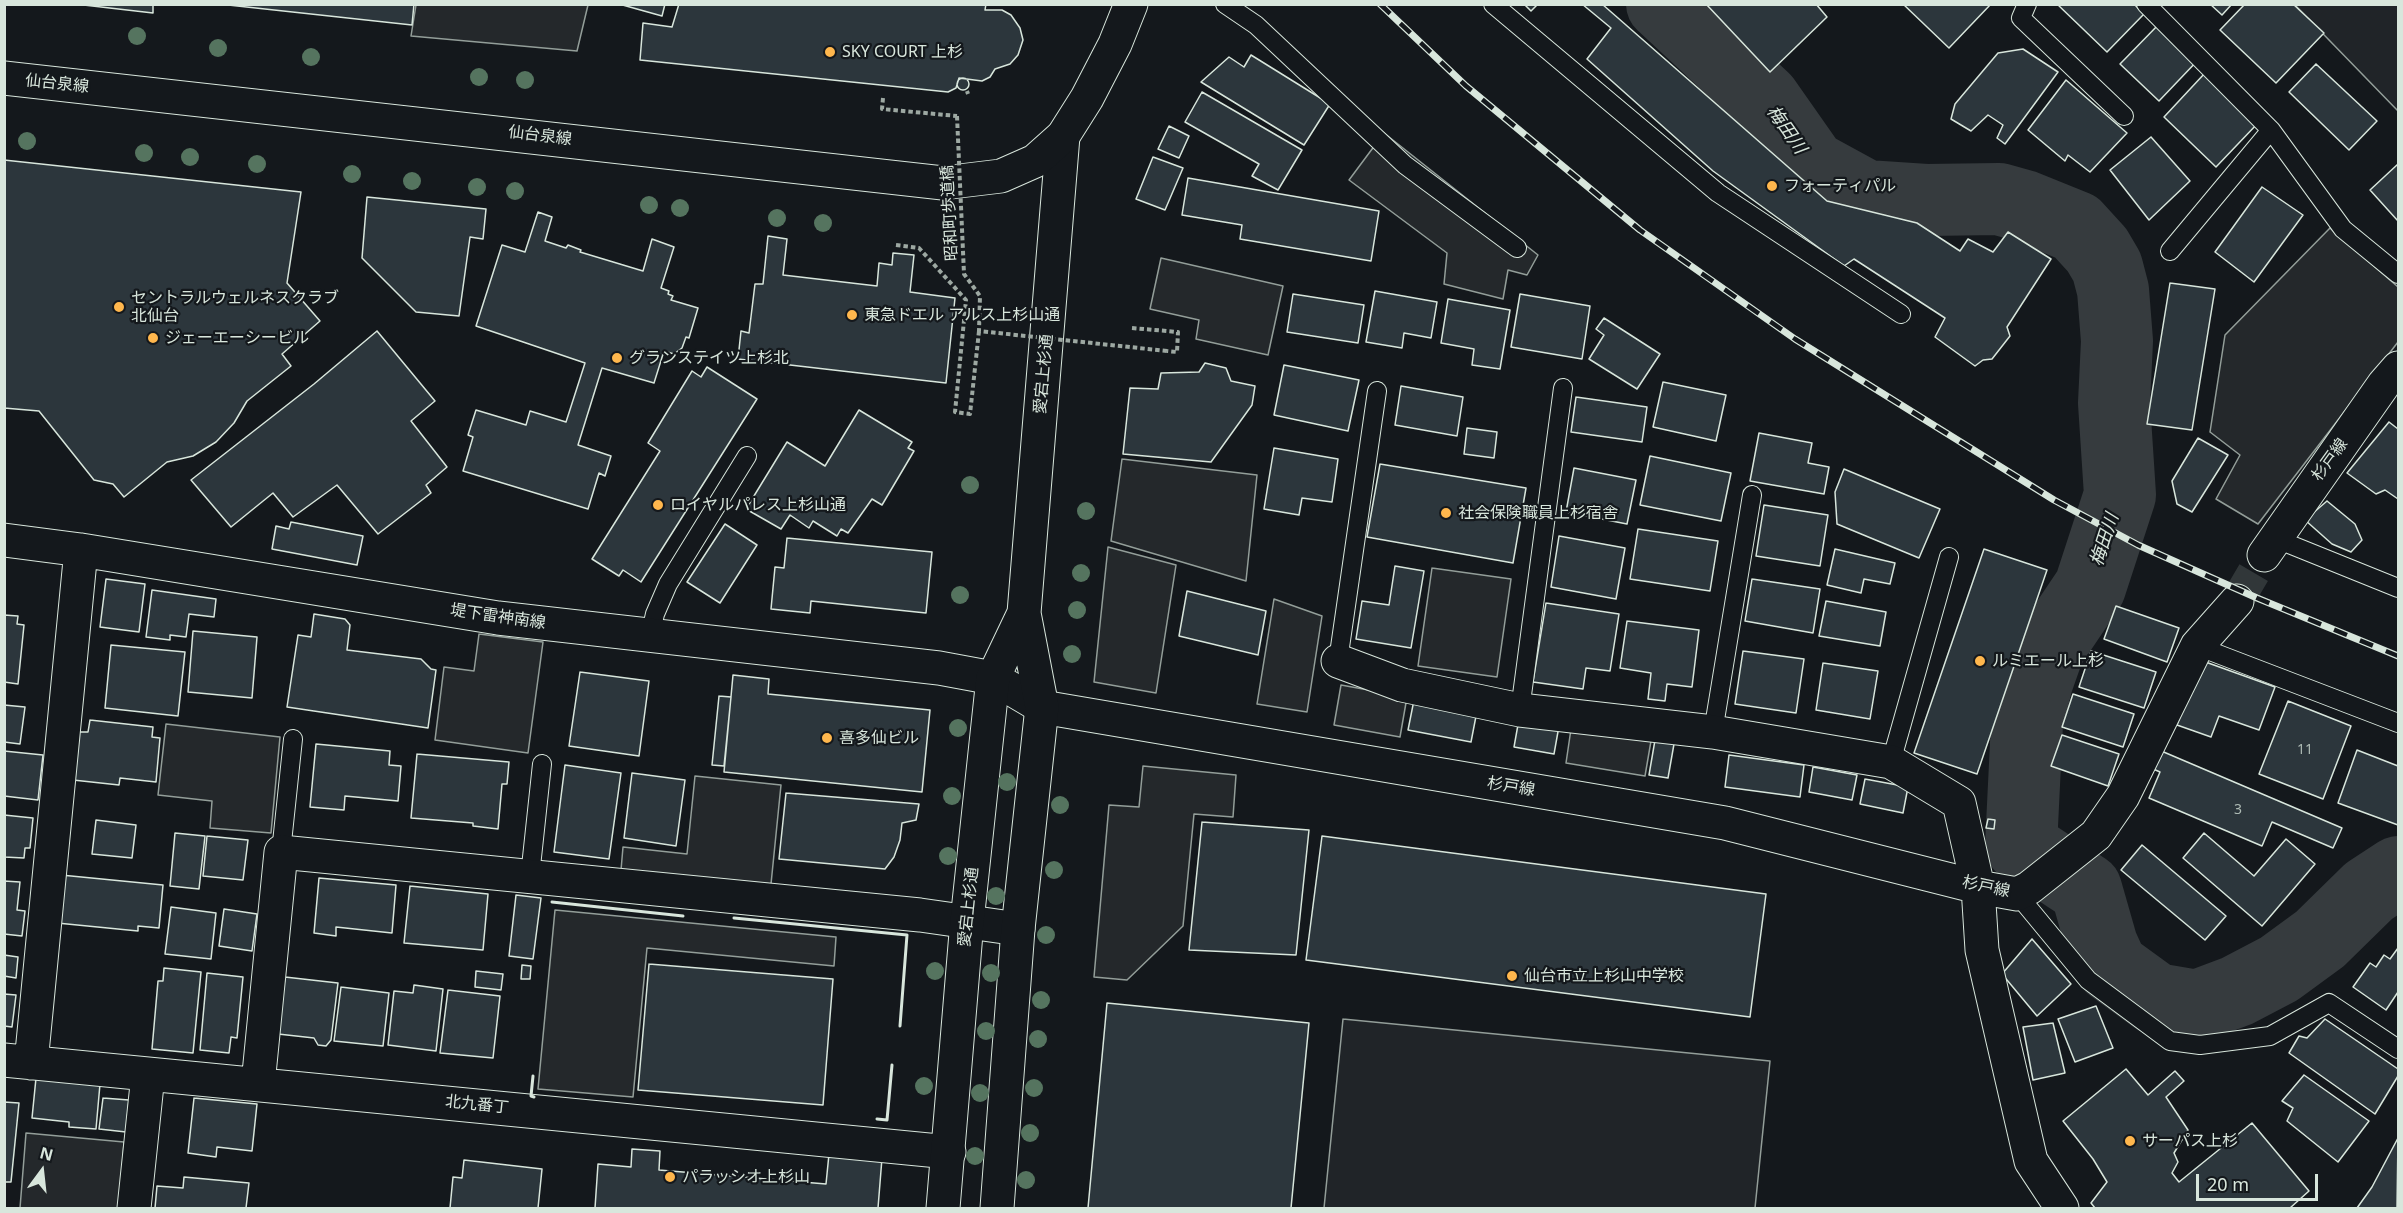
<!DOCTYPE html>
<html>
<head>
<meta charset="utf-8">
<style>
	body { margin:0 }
	#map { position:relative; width:2403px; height:1213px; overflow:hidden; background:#14181c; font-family:"Noto Sans",sans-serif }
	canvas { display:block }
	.frame { position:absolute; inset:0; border:6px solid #d8e6dc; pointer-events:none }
	.north { position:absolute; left:12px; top:1141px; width:60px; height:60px; -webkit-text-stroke:4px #14181c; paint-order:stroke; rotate:15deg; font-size:16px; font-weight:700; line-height:24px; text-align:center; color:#d8e6dc }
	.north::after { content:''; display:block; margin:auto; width:21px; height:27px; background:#d8e6dc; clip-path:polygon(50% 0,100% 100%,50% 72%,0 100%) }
	.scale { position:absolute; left:2196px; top:1174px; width:122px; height:27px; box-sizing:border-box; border:3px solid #d8e6dc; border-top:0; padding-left:8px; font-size:18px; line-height:21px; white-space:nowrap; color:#d8e6dc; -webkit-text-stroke:4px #14181c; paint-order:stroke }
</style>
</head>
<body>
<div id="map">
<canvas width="2403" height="1213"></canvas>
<div class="frame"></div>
<div class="north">N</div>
<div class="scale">20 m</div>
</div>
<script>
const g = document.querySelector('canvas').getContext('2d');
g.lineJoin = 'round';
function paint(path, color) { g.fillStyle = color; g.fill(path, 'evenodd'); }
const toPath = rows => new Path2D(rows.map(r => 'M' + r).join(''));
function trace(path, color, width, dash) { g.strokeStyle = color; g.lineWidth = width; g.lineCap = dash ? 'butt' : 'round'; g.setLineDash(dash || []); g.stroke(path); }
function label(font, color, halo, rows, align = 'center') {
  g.font = font + ' "Noto Sans","Noto Sans JP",sans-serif'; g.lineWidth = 4.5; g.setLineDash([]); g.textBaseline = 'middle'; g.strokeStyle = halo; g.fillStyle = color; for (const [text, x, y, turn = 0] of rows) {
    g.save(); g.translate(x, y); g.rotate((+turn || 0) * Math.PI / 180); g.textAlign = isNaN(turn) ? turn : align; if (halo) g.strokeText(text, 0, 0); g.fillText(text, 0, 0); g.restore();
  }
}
const green = toPath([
	[2295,5,2398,5,2398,111,2295,5],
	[1343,1019,1770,1061,1755,1208,1324,1208,1343,1019]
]);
paint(green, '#202428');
trace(green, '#939e99', 1.5);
const parking = toPath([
	[416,5,416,4,588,5,577,51,411,36,416,5],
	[1384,133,1538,255,1527,275,1508,270,1503,299,1444,284,1447,253,1349,180,1384,133],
	[2330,228,2398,287,2398,342,2258,524,2216,499,2240,455,2210,432,2225,335,2330,228],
	[1161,258,1283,286,1268,355,1196,339,1199,320,1150,309,1161,258],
	[1122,459,1257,475,1246,581,1111,541,1122,459],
	[1108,547,1176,565,1156,693,1094,682,1108,547],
	[1432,568,1511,579,1497,677,1418,666,1432,568],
	[1274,599,1322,616,1307,712,1257,704,1274,599],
	[479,634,543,642,528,753,435,740,444,667,474,671,479,634],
	[1341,685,1407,697,1400,737,1334,725,1341,685],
	[166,724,280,737,271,833,210,828,212,801,158,795,166,724],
	[1571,729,1651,741,1645,776,1566,763,1571,729],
	[1143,766,1236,775,1233,817,1194,814,1183,926,1127,980,1094,977,1109,805,1139,807,1143,766],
	[695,776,781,785,771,884,621,870,623,847,687,854,695,776],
	[555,910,836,937,834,966,647,948,633,1097,538,1089,555,910],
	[26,1133,124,1142,119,1208,20,1208,26,1133]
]);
paint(parking, '#24282b');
trace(parking, '#939e99', 1.5);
trace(toPath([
	[1998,850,2021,846]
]), '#363b3e', 12);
trace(toPath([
	[1662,4,1764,99,1811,166,1866,196,1926,200,1999,199,2024,206,2076,227,2097,250,2107,267,2113,290,2117,341,2114,403,2120,495,2090,587,2049,648,2037,682,2027,723,2021,846,2086,889,2102,945,2112,967,2156,999,2197,1006,2237,991,2279,969,2320,939,2369,891,2398,872]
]), '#363b3e', 72);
const building = toPath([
	[75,4,153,4,153,13,75,4],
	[219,4,414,4,412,25,219,4],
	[619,4,665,4,662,16,619,4],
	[679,4,986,4,985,10,1002,10,1011,15,1020,28,1023,40,1018,55,1010,64,995,69,990,77,982,81,959,78,956,88,948,92,640,60,643,23,672,27,679,4],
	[1524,4,1538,4,1531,11,1524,4],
	[1582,4,1602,4,1827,201,1917,223,1960,251,1968,239,1993,252,2008,232,2051,259,2007,327,2010,336,1992,359,1983,360,1975,366,1935,337,1945,318,1854,259,1844,266,1713,171,1587,59,1611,28,1582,4],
	[1706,4,1816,4,1827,17,1770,72,1706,4],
	[1903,4,1991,4,1949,48,1903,4],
	[2057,4,2134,4,2144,14,2107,52,2057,4],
	[2210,4,2232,4,2222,15,2210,4],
	[2245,4,2293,4,2324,33,2276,83,2220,30,2245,4],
	[2161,22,2199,59,2159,101,2120,64,2161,22],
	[2023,49,2058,72,2005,144,1997,138,2003,125,1988,115,1971,131,1951,119,1955,104,1998,53,2023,49],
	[1251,55,1330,104,1304,145,1201,82,1229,57,1244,67,1251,55],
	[2316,64,2377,121,2349,150,2289,92,2316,64],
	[2205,73,2258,123,2216,167,2164,117,2205,73],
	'957 84a6 6 0 1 1 12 0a6 6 0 1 1-12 0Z',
	[2066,80,2127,133,2090,172,2068,155,2065,161,2028,130,2066,80],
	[1202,92,1302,150,1278,190,1252,176,1259,164,1185,122,1202,92],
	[1169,126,1189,136,1179,158,1158,149,1169,126],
	[2151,137,2190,181,2149,220,2110,170,2151,137],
	[1153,157,1183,168,1165,210,1136,199,1153,157],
	[4,160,301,192,287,283,320,321,282,354,291,366,247,401,234,423,216,442,193,456,167,462,124,497,113,484,94,480,39,411,4,408,4,160],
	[2398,164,2398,221,2370,190,2398,164],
	[1188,178,1379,211,1371,261,1240,239,1242,225,1182,215,1188,178],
	[2262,187,2303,215,2254,282,2215,252,2262,187],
	[367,197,486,209,483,239,470,237,459,316,416,312,362,258,367,197],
	[538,212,552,217,545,241,566,248,568,245,581,250,580,252,643,271,652,239,674,247,661,288,669,291,668,294,673,296,671,300,698,308,689,338,686,337,682,348,674,354,664,351,654,383,602,368,578,445,611,456,605,476,599,473,588,509,463,471,473,437,468,435,476,410,526,425,530,411,566,422,585,363,476,326,502,245,525,252,538,212],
	[768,236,787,239,783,275,877,286,879,263,892,265,893,253,914,255,910,292,955,298,946,383,738,359,741,331,749,333,755,284,763,284,768,236],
	[2170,283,2215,289,2192,430,2147,424,2170,283],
	[1375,291,1437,302,1431,338,1404,333,1402,348,1366,342,1375,291],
	[1293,294,1364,305,1358,343,1287,332,1293,294],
	[1520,294,1590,306,1582,359,1511,347,1520,294],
	[1448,299,1510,310,1500,369,1472,365,1474,349,1441,343,1448,299],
	[1604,318,1660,354,1637,389,1589,359,1604,335,1596,329,1604,318],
	[377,331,435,401,411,421,447,467,426,485,431,493,378,534,337,485,293,517,273,493,231,527,191,480,314,384,377,331],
	[1205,363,1226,368,1231,381,1255,386,1252,405,1211,462,1123,454,1130,388,1158,389,1161,373,1199,372,1205,363],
	[1284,365,1359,380,1348,431,1274,415,1284,365],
	[707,367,757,399,641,582,623,570,619,576,592,559,660,451,648,443,692,371,701,377,707,367],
	[1663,382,1726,395,1716,441,1653,427,1663,382],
	[1401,386,1463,397,1457,436,1395,425,1401,386],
	[1576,397,1647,407,1642,442,1571,432,1576,397],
	[859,410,912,442,908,448,914,451,882,505,872,499,848,533,841,529,837,536,813,521,809,528,790,515,781,529,746,509,787,442,825,466,859,410],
	[2389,422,2398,429,2398,499,2385,490,2376,494,2347,473,2389,422],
	[1467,428,1497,432,1494,458,1464,454,1467,428],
	[1759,433,1812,443,1808,463,1829,467,1824,494,1750,481,1759,433],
	[2198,438,2228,455,2192,512,2177,504,2172,481,2198,438],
	[1274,448,1338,459,1332,502,1302,498,1299,515,1264,509,1274,448],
	[1650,456,1731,473,1721,521,1640,505,1650,456],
	[1380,464,1526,488,1513,563,1367,537,1380,464],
	[1574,468,1636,480,1627,524,1566,512,1574,468],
	[1844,469,1940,509,1919,558,1837,524,1835,492,1844,469],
	[2327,501,2355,524,2362,540,2351,552,2332,544,2305,520,2327,501],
	[1764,505,1828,515,1820,566,1756,556,1764,505],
	[291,522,363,536,357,565,272,549,276,526,289,529,291,522],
	[725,524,757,545,720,603,687,582,725,524],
	[1638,529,1718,541,1710,591,1630,579,1638,529],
	[1559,536,1625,548,1616,599,1551,587,1559,536],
	[787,538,932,552,926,613,811,601,810,613,771,609,775,567,784,568,787,538],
	[1835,549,1895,563,1890,584,1864,579,1861,593,1827,585,1835,549],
	[1984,549,2047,570,1977,774,1914,753,1984,549],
	[1395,566,1424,571,1411,648,1356,639,1362,601,1389,605,1395,566],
	[106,579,145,584,139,632,100,627,106,579],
	[1752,579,1820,589,1813,633,1745,621,1752,579],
	[152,590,216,599,214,617,189,614,186,637,170,635,170,640,146,637,152,590],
	[1187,591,1266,611,1258,655,1179,636,1187,591],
	[1826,601,1886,612,1880,646,1819,636,1826,601],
	[1546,603,1619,614,1610,671,1586,668,1583,689,1533,682,1546,603],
	[2116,606,2179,628,2167,662,2104,639,2116,606],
	[314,614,345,619,350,625,347,650,421,659,431,669,436,670,428,728,287,707,298,635,311,637,314,614],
	[4,615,18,616,17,624,24,625,18,684,4,682,4,615],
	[1627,621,1699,630,1692,687,1667,684,1665,701,1648,699,1651,673,1620,668,1627,621],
	[193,631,257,637,252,698,188,692,193,631],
	[111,645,185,652,178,716,105,708,111,645],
	[1743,651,1804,659,1796,713,1735,704,1743,651],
	[2091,651,2156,672,2144,708,2079,687,2091,651],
	[2200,660,2275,687,2259,730,2219,716,2211,737,2177,725,2200,660],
	[1823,663,1878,671,1870,719,1816,710,1823,663],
	[580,672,649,681,639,756,569,746,580,672],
	[733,675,769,679,768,694,930,710,922,792,724,772,733,675],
	[2073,694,2134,714,2123,747,2062,727,2073,694],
	[719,696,731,697,724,766,712,765,719,696],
	[1414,700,1477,711,1471,742,1408,730,1414,700],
	[2288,701,2351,726,2323,799,2259,774,2288,701],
	[4,705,25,707,20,744,4,742,4,705],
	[1519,719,1559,726,1554,754,1514,747,1519,719],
	[90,720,153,727,152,737,160,738,156,782,120,778,119,785,73,780,78,732,88,732,90,720],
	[2062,735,2119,754,2108,786,2051,766,2062,735],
	[1655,740,1674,744,1668,778,1649,775,1655,740],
	[316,744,390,751,389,765,401,766,398,801,345,796,344,810,310,807,316,744],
	[2159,750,2342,828,2333,848,2272,822,2262,846,2149,798,2160,772,2151,768,2159,750],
	[2357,750,2398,766,2398,825,2338,803,2357,750],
	[4,751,43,755,38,800,4,796,4,751],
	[417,754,509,762,507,784,502,784,498,829,473,826,473,823,411,818,417,754],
	[1729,755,1804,765,1800,797,1725,787,1729,755],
	[565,765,621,773,609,859,554,852,565,765],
	[1813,767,1857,775,1852,800,1809,792,1813,767],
	[632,773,685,780,676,846,624,838,632,773],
	[1865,779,1908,787,1903,813,1860,804,1865,779],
	[786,793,919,804,916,820,902,823,900,840,894,857,885,869,779,859,786,793],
	[4,815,33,818,30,848,25,848,24,858,4,857,4,815],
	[1988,819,1995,820,1994,829,1986,828,1988,819],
	[96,820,136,825,132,858,92,854,96,820],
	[1202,822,1309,830,1296,955,1189,950,1202,822],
	[175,833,205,836,199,889,170,886,175,833],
	[2204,833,2254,876,2286,839,2315,864,2262,926,2183,858,2204,833],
	[207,836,248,840,243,880,203,876,207,836],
	[1322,836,1766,894,1750,1017,1306,960,1322,836],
	[2142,845,2226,916,2205,940,2121,870,2142,845],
	[61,875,163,885,159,928,138,926,138,931,57,923,61,875],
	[319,878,396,885,392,933,336,927,336,936,314,933,319,878],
	[4,881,20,882,17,910,25,911,22,936,4,934,4,881],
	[410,886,488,894,483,950,404,943,410,886],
	[516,895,541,898,533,959,509,956,516,895],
	[171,907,216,913,211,959,165,954,171,907],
	[224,909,257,914,252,951,219,946,224,909],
	[2032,939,2071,984,2037,1016,2002,974,2032,939],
	[2398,948,2398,992,2386,1010,2353,987,2370,963,2376,967,2384,955,2390,959,2398,948],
	[4,955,18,957,16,978,4,976,4,955],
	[649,964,833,979,823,1105,638,1090,649,964],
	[522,965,531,966,530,979,521,979,522,965],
	[164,968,201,972,193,1053,152,1049,158,981,163,981,164,968],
	[476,971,503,974,501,990,475,987,476,971],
	[207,973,243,977,237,1038,231,1037,229,1053,200,1050,207,973],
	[285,977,338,983,331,1040,326,1046,318,1045,314,1038,278,1034,285,977],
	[414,985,443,989,436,1051,388,1045,394,991,413,993,414,985],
	[341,987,389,993,383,1046,334,1041,341,987],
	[448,990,500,996,493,1058,440,1053,448,990],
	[4,994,16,995,12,1027,4,1026,4,994],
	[1107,1003,1309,1023,1291,1208,1088,1208,1107,1003],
	[2096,1006,2113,1048,2075,1062,2058,1019,2096,1006],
	[2325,1019,2398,1069,2398,1076,2375,1114,2289,1053,2299,1036,2307,1038,2325,1019],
	[2053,1023,2065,1073,2033,1080,2023,1027,2053,1023],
	[2126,1069,2148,1095,2175,1071,2184,1081,2166,1097,2188,1130,2174,1153,2178,1162,2172,1173,2179,1182,2252,1123,2309,1191,2290,1208,2095,1208,2091,1203,2107,1182,2093,1159,2063,1121,2126,1069],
	[2304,1075,2369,1121,2338,1162,2287,1121,2293,1108,2282,1101,2304,1075],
	[36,1078,100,1084,96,1129,69,1127,69,1122,32,1118,36,1078],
	[103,1098,129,1100,126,1132,99,1129,103,1098],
	[194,1098,257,1104,252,1151,217,1147,216,1157,188,1153,194,1098],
	[4,1102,19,1103,11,1182,4,1182,4,1102],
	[2398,1138,2397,1208,2357,1208,2372,1187,2398,1138],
	[632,1149,660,1151,659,1170,826,1184,829,1154,882,1158,878,1208,595,1208,598,1164,631,1167,632,1149],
	[464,1160,542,1169,538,1208,450,1208,453,1177,462,1178,464,1160],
	[184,1177,249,1183,246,1208,155,1208,157,1186,183,1188,184,1177]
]);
paint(building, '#2c363c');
trace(building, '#d8e6dc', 1.5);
trace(toPath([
	[2237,601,2264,555]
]), '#313739', 33, [33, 16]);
const service = toPath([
	[1225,4,1256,25,1405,165,1517,248],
	[1493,4,1718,193,1901,314],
	[2027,4,2021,18,2124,116],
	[2146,4,2271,130,2343,229,2398,274],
	[2170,251,2271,130],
	[2274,538,2398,588],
	[650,636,655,614,668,584,747,456],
	[2197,646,2398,723],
	[1338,661,1377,391],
	[1520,710,1563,388],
	[1713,732,1752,495],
	[1891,762,1949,557],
	[281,852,293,739],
	[530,876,542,764],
	[2017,894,2088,980,2170,1041,2200,1045,2270,1036,2329,1003,2398,1049]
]);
const minor = toPath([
	[4,540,81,550,498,618,939,668,993,678,1042,707,1725,823,1978,887,2017,894,2029,888,2096,835,2123,796,2197,646,2237,601],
	[2264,555,2384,384,2398,368],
	[1338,661,1402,685,1520,710,1713,732,1891,762,1959,803,1978,887,1982,950,2031,1161,2062,1208],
	[4,1060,949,1152],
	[31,1063,81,550],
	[258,1084,281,852,920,915,1018,929],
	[134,1208,148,1075]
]);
const tertiary = toPath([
	[943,1208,967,921,993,678,1024,613],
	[997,1208,1018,929,1042,707,1024,613,1063,136]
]);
const primary = toPath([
	[4,78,943,183,1001,176,1035,161,1063,136,1087,98,1115,44,1131,4]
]);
trace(service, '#d8e6dc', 20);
trace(minor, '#d8e6dc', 35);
trace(tertiary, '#d8e6dc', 35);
trace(primary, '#d8e6dc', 35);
trace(toPath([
	[967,91,968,94],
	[883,98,882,109,957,116],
	[896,245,919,248,966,300,955,412,970,414,979,331],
	[1132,328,1178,332,1177,352,1167,351]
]), '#9da8a2', 4, [4.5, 3]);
trace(service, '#14181c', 18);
trace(minor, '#14181c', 33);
trace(tertiary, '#14181c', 33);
trace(primary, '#14181c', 33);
const rail = toPath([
	[1380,4,1466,86,1640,230,1795,339,2054,500,2138,545,2257,598,2398,656]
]);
trace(rail, '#d8e6dc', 7);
trace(rail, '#14181c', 4.5, [14]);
trace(toPath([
	[957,116,964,274,980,296,979,331,1167,351]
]), '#9da8a2', 4, [4.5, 3]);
trace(toPath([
	[552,902,683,916],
	[734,918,907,935,900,1026],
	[533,1076,531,1096,534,1097],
	[877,1119,887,1120,892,1065]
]), '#d8e6dc', 3);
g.fillStyle = '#55745f';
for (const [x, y] of [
	[137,36],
	[218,48],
	[311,57],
	[479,77],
	[525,80],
	[27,141],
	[144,153],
	[190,157],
	[257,164],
	[352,174],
	[412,181],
	[477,187],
	[515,191],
	[649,205],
	[680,208],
	[777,218],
	[823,223],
	[970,485],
	[1086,511],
	[1081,573],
	[960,595],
	[1077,610],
	[1072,654],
	[958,728],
	[1007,782],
	[952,796],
	[1060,805],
	[948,856],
	[1054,870],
	[996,896],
	[1046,935],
	[935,971],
	[991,973],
	[1041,1000],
	[986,1031],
	[1038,1039],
	[924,1086],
	[1034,1088],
	[980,1093],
	[1030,1133],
	[975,1156],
	[1026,1180]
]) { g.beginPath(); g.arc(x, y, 9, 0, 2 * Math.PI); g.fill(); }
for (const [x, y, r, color] of [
	[830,52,6,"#ffb74d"],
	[1772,186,6,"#ffb74d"],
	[119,307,6,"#ffb74d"],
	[852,315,6,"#ffb74d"],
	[153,338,6,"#ffb74d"],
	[617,358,6,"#ffb74d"],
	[658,505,6,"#ffb74d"],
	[1446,513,6,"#ffb74d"],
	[1980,661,6,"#ffb74d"],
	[827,738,6,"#ffb74d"],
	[1512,976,6,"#ffb74d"],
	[2130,1141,6,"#ffb74d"],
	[670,1177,6,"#ffb74d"]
]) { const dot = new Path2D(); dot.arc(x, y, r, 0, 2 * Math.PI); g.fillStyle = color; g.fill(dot); trace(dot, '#14181c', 2); }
label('14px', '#adbab4', null, [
	["11",2305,750],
	["3",2238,810]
]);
label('16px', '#d8e6dc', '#14181c', [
	["SKY COURT 上杉",842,52],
	["フォーティパル",1784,186],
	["セントラルウェルネスクラブ",131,298],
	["北仙台",131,316],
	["東急ドエル アルス上杉山通",864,315],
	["ジェーエーシービル",165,338],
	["グランステイツ上杉北",629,358],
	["ロイヤルパレス上杉山通",670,505],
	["社会保険職員上杉宿舎",1458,513],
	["ルミエール上杉",1992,661],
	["喜多仙ビル",839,738],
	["仙台市立上杉山中学校",1524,976],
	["サーパス上杉",2142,1141],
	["パラッシオ上杉山",682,1177]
], 'left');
label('16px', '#d8e6dc', '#14181c', [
	["仙台泉線",57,84,6],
	["仙台泉線",540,136,7],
	["昭和町歩道橋",950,213,-93],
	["愛宕上杉通",1044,374,-85],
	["杉戸線",2330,460,-54],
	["堤下雷神南線",498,617,8],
	["杉戸線",1511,787,9],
	["杉戸線",1986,887,12],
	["愛宕上杉通",969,907,-84],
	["北九番丁",477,1105,6]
]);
label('italic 18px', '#d8e6dc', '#14181c', [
	["梅田川",1786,130,55],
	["梅田川",2105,540,-72]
]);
</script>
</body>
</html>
